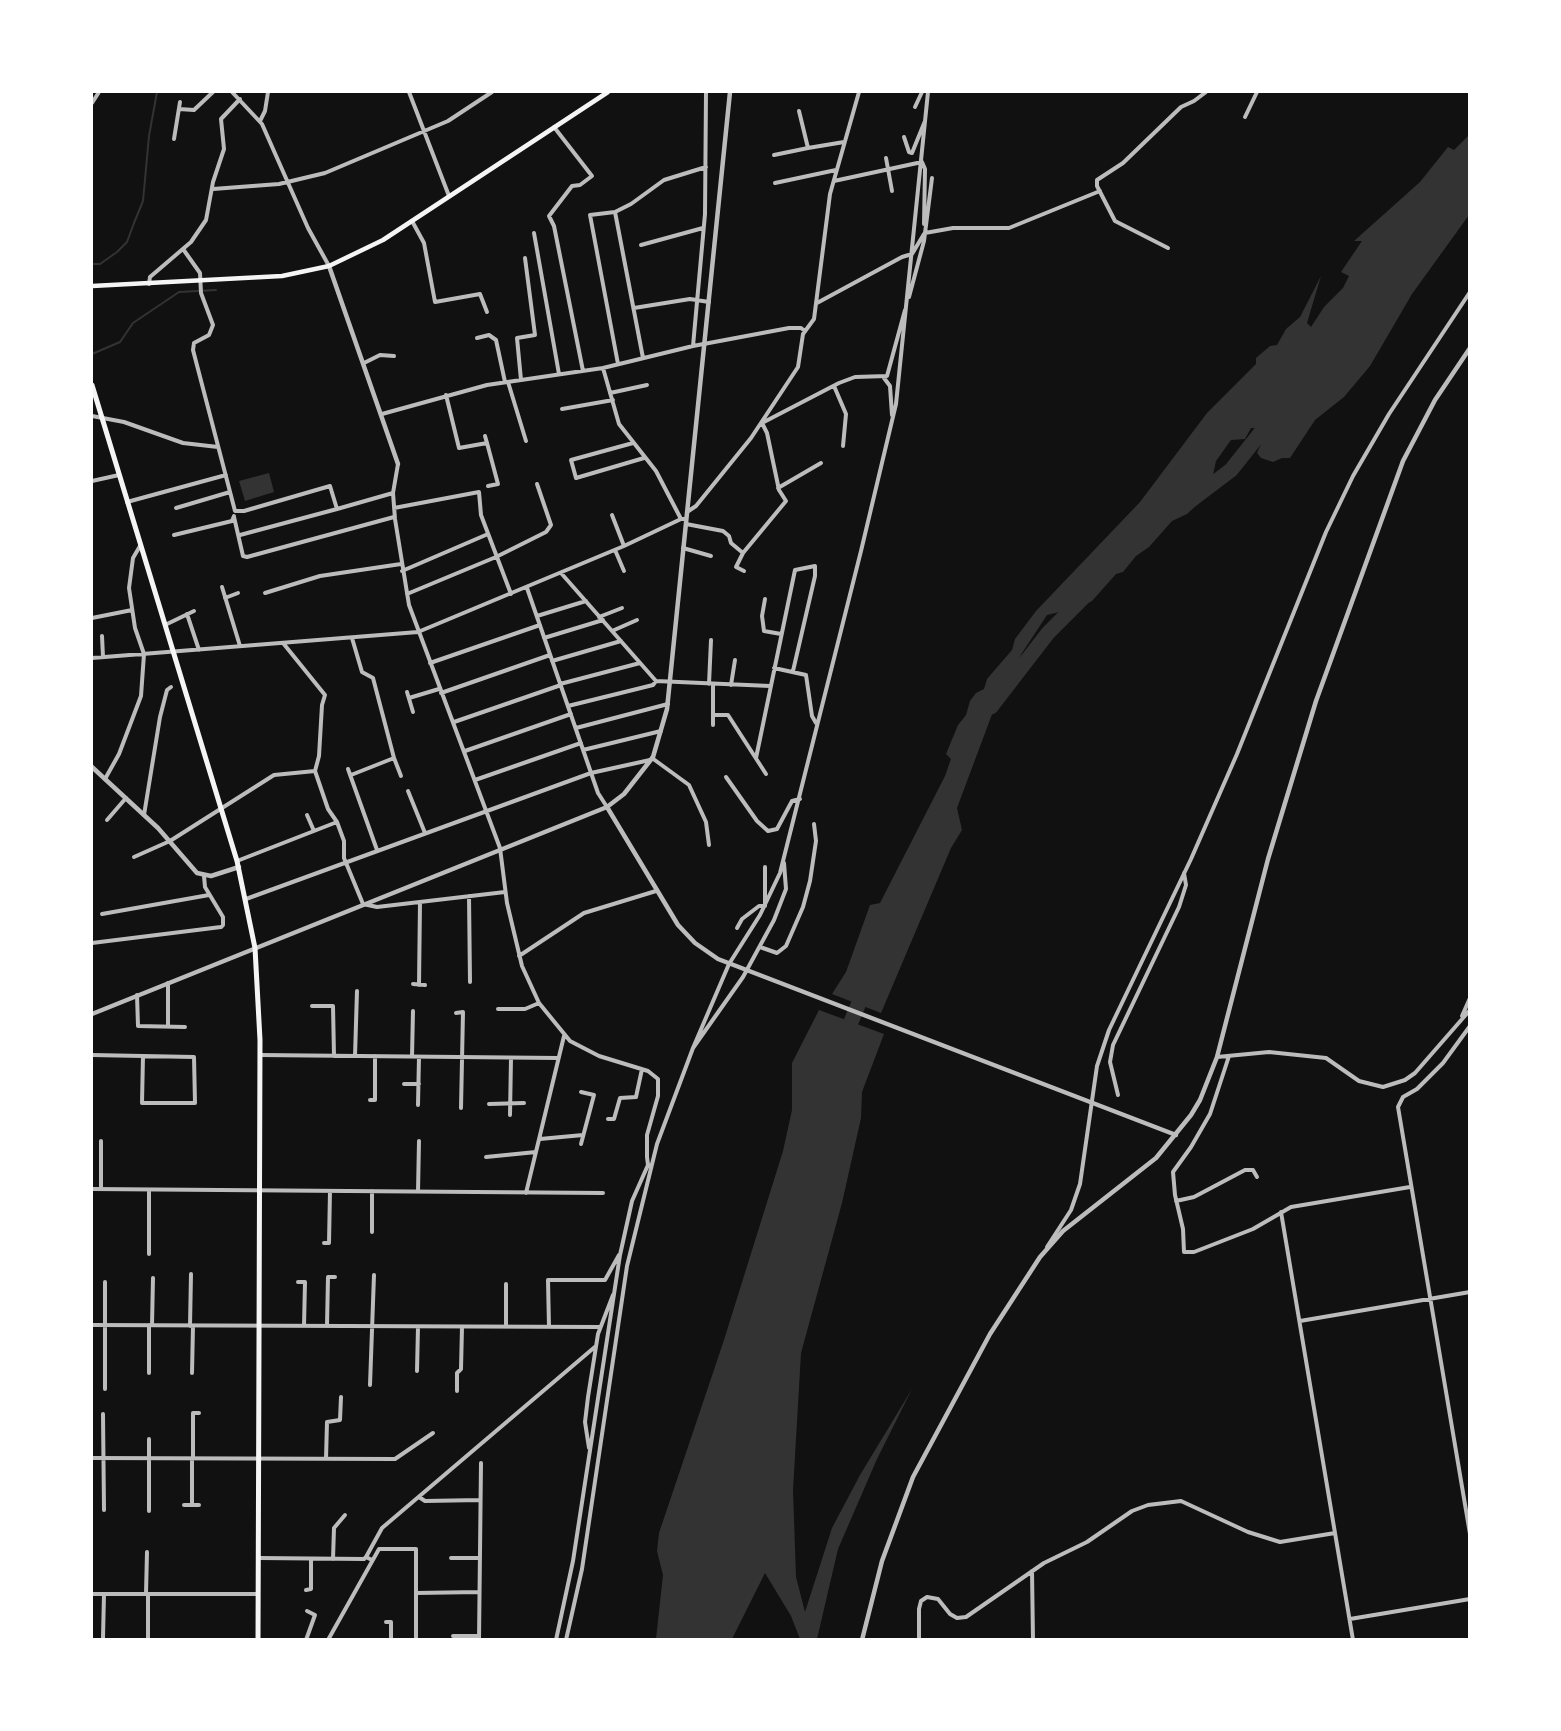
<!DOCTYPE html>
<html>
<head>
<meta charset="utf-8">
<style>
	body { margin:0 }
	#map { position:relative; width:1561px; height:1731px; overflow:hidden; background:#111; font-family:Merriweather,serif }
	canvas { display:block }
	.frame { position:absolute; inset:0; border:93px solid #fff; pointer-events:none }
</style>
</head>
<body>
<div id="map">
<canvas width="1561" height="1731"></canvas>
<div class="frame"></div>
</div>
<script>
const g = document.querySelector('canvas').getContext('2d');
g.lineJoin = 'round';
function paint(path, color) { g.fillStyle = color; g.fill(path, 'evenodd'); }
const toPath = rows => new Path2D(rows.map(r => 'M' + r).join(''));
function trace(path, color, width, dash) { g.strokeStyle = color; g.lineWidth = width; g.lineCap = dash ? 'butt' : 'round'; g.setLineDash(dash || []); g.stroke(path); }
paint(toPath([
	[1469,135,1469,215,1412,294,1370,366,1344,397,1315,420,1290,458,1282,458,1273,462,1261,458,1257,453,1261,444,1258,442,1263,436,1258,428,1251,428,1245,439,1231,440,1216,461,1213,475,1199,503,1187,514,1172,521,1149,547,1136,556,1123,572,1116,574,1092,601,1080,607,1047,615,1022,653,994,709,957,808,962,830,951,848,881,1013,832,994,846,972,870,905,880,903,945,776,951,759,946,754,958,725,966,715,970,701,976,693,984,689,987,679,1012,650,1015,639,1036,611,1140,502,1207,413,1256,364,1256,358,1270,346,1277,345,1286,329,1300,317,1321,276,1307,323,1311,327,1324,307,1343,288,1349,276,1341,272,1362,241,1354,241,1420,182,1448,147,1454,150],
	[269,473,274,492,245,501,239,481],
	[819,1010,884,1034,862,1092,861,1118,842,1203,801,1353,793,1490,796,1577,805,1612,832,1528,860,1475,912,1389,877,1459,838,1549,817,1639,800,1639,791,1616,765,1573,732,1639,656,1639,663,1575,657,1551,659,1533,724,1340,783,1151,792,1110,792,1063]
]), '#333');
trace(toPath([
	[92,264,100,264,117,252,127,242,134,223,143,201,149,136,157,92],
	[92,354,120,342,133,323,179,292,216,290]
]), '#333', 2);
trace(toPath([
	[1190,501,1231,470,1274,416],
	[991,707,1048,633,1086,595],
	[843,1041,866,986]
]), '#333', 15);
trace(toPath([
	[232,92,262,124,308,228,329,266],
	[409,92,449,196],
	[92,103,99,92],
	[915,107,922,92],
	[179,109,194,110,213,92],
	[799,111,808,148,844,142],
	[1245,117,1257,92],
	[260,121,265,111,268,92],
	[554,127,592,176,580,185,572,186,549,216,554,226,583,371],
	[904,137,909,152,912,153,925,121],
	[174,139,180,102],
	[774,155,808,148],
	[886,158,892,191],
	[834,181,922,162,925,169,924,224],
	[775,183,836,170],
	[213,189,279,184,325,173,448,121,492,92],
	[615,212,631,204,664,180,706,167],
	[412,221,424,243,435,302,480,294,487,312],
	[534,233,559,374],
	[925,233,953,228,1009,228,1100,191],
	[641,245,703,228],
	[1168,248,1115,221,1097,186,1097,180,1123,163,1181,107,1194,101,1206,92],
	[183,249,200,273,201,293,213,325,209,335,194,343,193,350,235,511,244,511,330,486,337,509,393,493],
	[149,284,150,277,191,242,206,220,213,182,224,149,221,119,240,99],
	[909,297,924,241,932,178],
	[817,303,902,257,912,254,924,234],
	[634,308,690,299,709,302],
	[477,338,489,335,496,340,505,382],
	[693,346,705,214,706,92],
	[364,363,380,355,394,356],
	[618,364,590,215,615,212,643,358],
	[603,368,619,424,656,471,681,519],
	[884,378,890,386,892,415],
	[521,380,517,338,535,335,525,258],
	[508,382,526,441],
	[834,386,846,414,843,446],
	[610,393,647,385],
	[446,395,459,448,487,443,498,484,488,486],
	[562,409,613,400],
	[382,414,487,385,603,368,693,346,789,328,801,328,805,331],
	[92,416,124,422,183,443,218,447],
	[485,436,487,443],
	[633,443,571,460,576,478,644,458],
	[398,464,393,493,395,519,409,605,500,848,507,903,522,966,539,1003,570,1041,599,1056,648,1071,658,1079,658,1096,647,1135,647,1157,648,1165,651,1166],
	[92,481,119,475],
	[778,488,821,463],
	[127,502,226,475],
	[176,508,230,492],
	[394,508,479,492,481,515,511,594],
	[687,512,696,506,751,438,798,367,803,334,814,319,830,194,859,92],
	[612,515,624,546],
	[234,517,243,556,247,557,394,517],
	[686,524,723,531,729,536,731,543,743,553],
	[174,535,232,521,234,516],
	[240,535,337,509],
	[683,548,711,556],
	[615,550,624,571],
	[402,571,488,534],
	[744,571,736,567,743,553,786,501,779,490,767,433,762,423,839,383,855,377,887,376,905,310],
	[561,573,656,681,770,686],
	[222,587,240,646],
	[527,588,598,793,607,807],
	[265,593,320,576,401,564],
	[407,594,496,557,546,532,551,525,537,484],
	[225,598,238,593],
	[765,599,762,616,764,631,781,634],
	[187,614,199,650],
	[537,616,586,601],
	[599,617,622,608],
	[92,618,132,610],
	[165,625,194,611],
	[612,631,637,620],
	[102,636,103,657],
	[544,638,603,620],
	[283,643,325,695,322,705,319,756,315,771,328,809,337,822,344,841,344,858,363,904,377,907,505,892],
	[92,658,418,632,624,546,681,519,686,519],
	[552,661,621,641],
	[430,663,540,625],
	[774,668,806,675,812,716,816,723],
	[560,684,640,663],
	[709,684,711,640],
	[713,684,713,725],
	[731,685,735,660],
	[407,692,413,712],
	[441,693,550,655],
	[409,698,439,689],
	[568,706,653,685,656,681],
	[713,715,728,715,766,774],
	[454,722,561,685],
	[576,728,668,704],
	[583,750,661,731],
	[465,751,571,714],
	[394,758,401,776],
	[652,758,689,785,706,822,709,845],
	[756,758,795,570,815,566,815,576,793,671],
	[348,769,377,850],
	[351,775,394,758,373,678,362,672,352,638],
	[726,777,757,821,768,831,777,829,792,801,800,799],
	[105,779,119,754,141,696,144,654,135,628,129,588,133,558,140,546],
	[475,780,581,743],
	[408,791,425,833],
	[144,815,160,717,167,690,171,687],
	[307,815,314,831],
	[107,820,126,798],
	[134,857,170,841,274,775,315,771],
	[237,861,337,822],
	[469,896,470,982],
	[246,899,591,773,650,760],
	[102,914,209,895],
	[737,928,742,919,759,906,765,906,765,867],
	[92,943,221,927,223,925,223,917,205,887,204,876],
	[760,947,777,953,786,946,803,907,810,881,816,841,814,824],
	[519,956,584,913,656,891],
	[168,983,168,1027],
	[413,984,425,985],
	[419,985,420,902],
	[137,995,138,1026,185,1027],
	[312,1006,333,1006,334,1056],
	[498,1009,525,1009,539,1003],
	[456,1013,463,1012,461,1108],
	[1462,1016,1470,998],
	[1470,1026,1443,1063,1417,1089,1403,1097,1398,1107,1470,1534],
	[693,1048,729,964,760,915,780,873,861,551,896,404,928,92],
	[92,1055,194,1057,195,1103,142,1103,143,1056],
	[260,1055,558,1058],
	[355,1056,357,991],
	[1229,1056,1210,1114,1191,1147,1173,1172,1175,1195,1183,1229,1184,1252,1194,1252,1253,1229,1291,1207,1410,1187],
	[412,1057,413,1011],
	[1217,1057,1269,1052,1326,1058,1359,1081,1383,1087,1405,1080,1415,1073,1470,1010],
	[404,1084,419,1084],
	[581,1092,594,1095,581,1144],
	[1118,1095,1110,1062,1113,1045,1179,907,1186,885,1184,873],
	[370,1100,375,1100,375,1056],
	[489,1104,524,1103],
	[418,1105,419,1057],
	[510,1115,511,1058],
	[608,1119,614,1119,620,1098,636,1097,642,1069],
	[540,1139,583,1135],
	[101,1141,101,1189],
	[486,1157,536,1152],
	[92,1189,603,1193],
	[372,1191,372,1232],
	[418,1192,419,1141],
	[526,1193,564,1036],
	[1176,1201,1194,1197,1245,1170,1253,1170,1257,1177],
	[1281,1212,1353,1640],
	[324,1243,329,1243,330,1191],
	[1047,1247,1071,1210,1080,1184,1097,1066,1109,1030,1191,859,1237,754,1326,532,1353,476,1389,414,1470,292],
	[149,1254,149,1190],
	[298,1282,305,1282,304,1326],
	[506,1284,506,1327],
	[1300,1321,1470,1292],
	[92,1325,600,1327],
	[152,1325,153,1278],
	[190,1326,191,1274],
	[327,1326,328,1277,335,1277],
	[549,1327,548,1280,605,1280,619,1255],
	[417,1371,418,1327],
	[149,1373,149,1325],
	[192,1373,193,1326],
	[370,1385,374,1275],
	[105,1389,105,1282],
	[457,1391,457,1373,461,1369,462,1327],
	[103,1414,104,1510],
	[589,1448,585,1422,588,1397,598,1334,613,1295],
	[92,1458,395,1459,433,1433],
	[192,1458,192,1505],
	[193,1458,193,1413,199,1413],
	[326,1459,327,1422,340,1420,341,1397],
	[419,1497,425,1501,480,1500],
	[184,1505,199,1505],
	[149,1511,149,1439],
	[366,1557,382,1528,596,1346],
	[259,1558,364,1559,366,1557,372,1560],
	[451,1558,480,1558],
	[333,1559,334,1528,345,1515],
	[1032,1571,1033,1640],
	[306,1590,311,1589,311,1559],
	[416,1593,479,1592],
	[92,1594,258,1594],
	[146,1594,147,1552],
	[148,1594,148,1640],
	[1350,1619,1470,1599],
	[386,1622,391,1622,391,1640],
	[453,1636,479,1636],
	[103,1638,104,1594],
	[306,1640,315,1615,307,1611],
	[328,1640,379,1549,416,1549,416,1640],
	[479,1640,481,1463],
	[556,1640,573,1561,620,1255,632,1201,648,1165],
	[566,1640,582,1569,627,1266,657,1144,693,1048,743,977,774,920,786,889,784,863],
	[919,1640,919,1609,921,1601,927,1597,938,1599,950,1614,957,1618,966,1617,1044,1563,1087,1542,1132,1511,1148,1505,1181,1501,1248,1532,1280,1542,1335,1533]
]), '#bcbcbc', 4);
trace(toPath([
	[329,266,398,464],
	[92,767,158,828,197,873,211,876,239,867],
	[607,807,678,925,695,943,718,959,1176,1135],
	[92,1014,607,807,624,794,653,757,667,709,730,92],
	[862,1640,882,1561,913,1477,990,1334,1040,1257,1063,1231,1156,1158,1191,1115,1200,1100,1217,1057,1268,859,1316,701,1403,461,1435,400,1470,348]
]), '#bcbcbc', 4.5);
trace(toPath([
	[92,286,282,276,329,266,383,240,608,92]
]), '#f5f5f5', 4.5);
trace(toPath([
	[92,385,237,861,255,948,260,1040,258,1640]
]), '#f5f5f5', 5);
</script>
</body>
</html>
